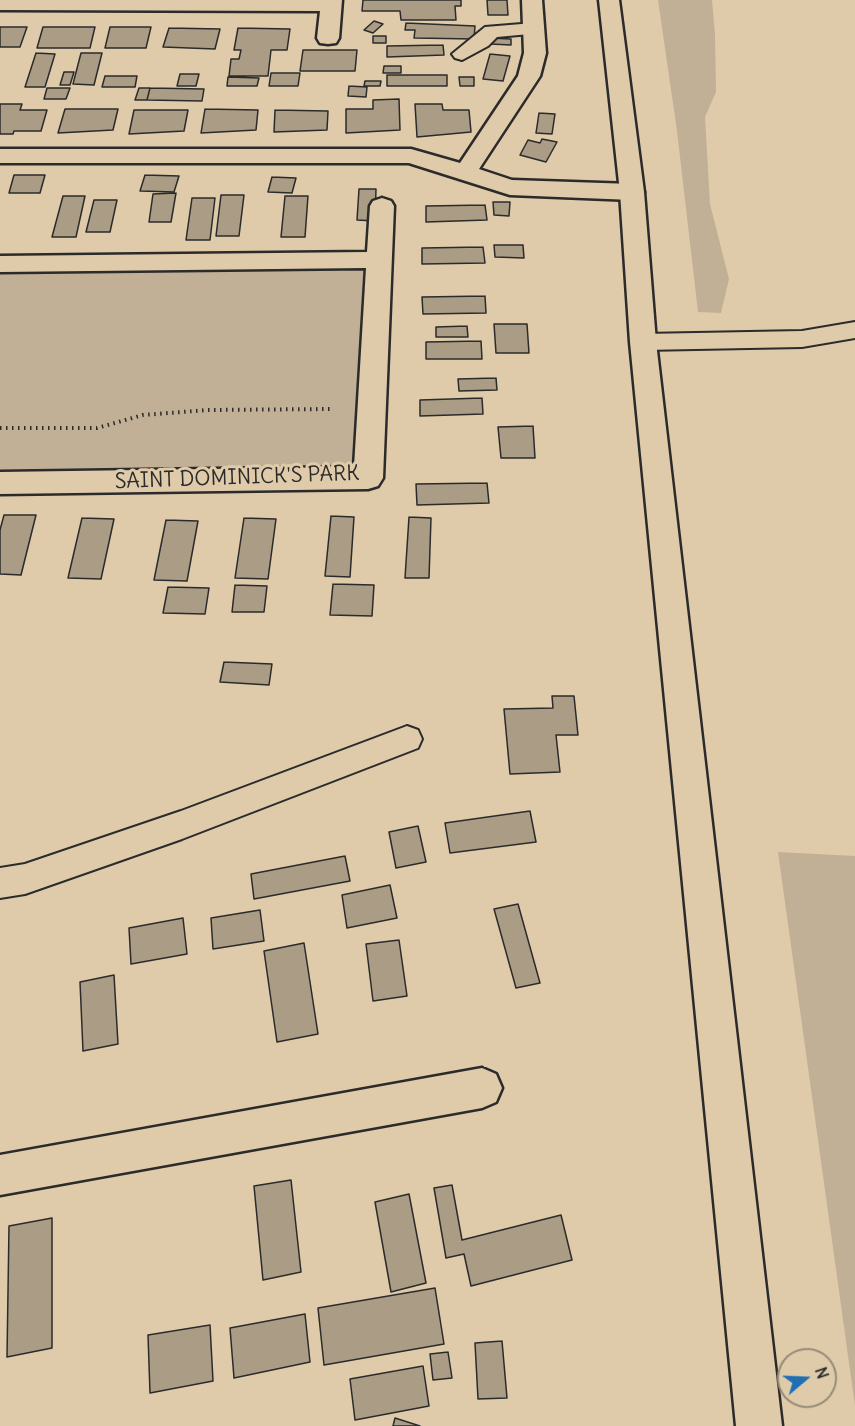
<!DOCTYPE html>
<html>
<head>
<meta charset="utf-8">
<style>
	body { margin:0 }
	#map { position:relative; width:855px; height:1426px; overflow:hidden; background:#dfcbaa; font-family:Delius,sans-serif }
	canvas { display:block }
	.north { position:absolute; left:777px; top:1348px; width:60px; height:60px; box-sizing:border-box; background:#dfcbaa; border:2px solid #978b77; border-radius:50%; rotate:71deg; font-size:16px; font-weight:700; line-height:24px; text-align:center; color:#2b2b2b }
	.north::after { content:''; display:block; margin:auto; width:21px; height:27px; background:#1f6fb2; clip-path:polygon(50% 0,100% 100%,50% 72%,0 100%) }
</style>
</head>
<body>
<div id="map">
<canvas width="855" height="1426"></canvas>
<div class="north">N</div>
</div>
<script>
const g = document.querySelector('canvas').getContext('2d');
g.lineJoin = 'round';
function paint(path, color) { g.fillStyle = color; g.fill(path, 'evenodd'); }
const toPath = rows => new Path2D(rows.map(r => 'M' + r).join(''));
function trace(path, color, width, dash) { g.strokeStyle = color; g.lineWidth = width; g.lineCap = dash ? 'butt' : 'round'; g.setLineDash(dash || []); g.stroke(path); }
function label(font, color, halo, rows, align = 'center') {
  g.font = font + ' Delius,sans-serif'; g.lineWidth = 6; g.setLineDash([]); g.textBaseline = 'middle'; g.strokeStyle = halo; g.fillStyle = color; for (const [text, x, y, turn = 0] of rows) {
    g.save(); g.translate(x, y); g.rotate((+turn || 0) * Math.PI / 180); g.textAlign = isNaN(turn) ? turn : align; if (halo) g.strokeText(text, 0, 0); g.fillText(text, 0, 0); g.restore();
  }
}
paint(toPath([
	[658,0,712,0,715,34,716,92,705,117,710,204,729,279,721,313,698,312,677,131],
	[369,262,356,474,0,482,0,270],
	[778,852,855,856,855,1406]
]), '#c1b095');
const building = toPath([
	[363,0,461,0,461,6,455,6,456,20,401,20,400,11,362,11,363,0],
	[487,0,507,0,508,15,488,15,487,0],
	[374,21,383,24,373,33,364,30,374,21],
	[406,23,475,26,474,39,414,38,415,30,405,30,406,23],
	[0,27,27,27,20,47,0,47,0,27],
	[43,27,95,27,90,48,37,48,43,27],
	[110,27,151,27,146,48,105,48,110,27],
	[169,28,220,29,215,49,163,47,169,28],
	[238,28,290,29,287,50,271,50,268,76,229,76,231,59,239,59,241,50,234,50,238,28],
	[373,36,386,36,386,43,373,43,373,36],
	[490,38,511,39,511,45,490,44,490,38],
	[443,45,444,55,387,57,387,46,443,45],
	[303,50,357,50,355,71,300,71,303,50],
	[36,53,55,54,45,87,25,87,36,53],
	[81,53,102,53,94,85,73,84,81,53],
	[490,54,510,56,503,81,483,79,490,54],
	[384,66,401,66,401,73,383,73,384,66],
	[64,72,74,72,70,85,60,85,64,72],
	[271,73,300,73,298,86,269,86,271,73],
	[180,74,199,74,196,86,177,86,180,74],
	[387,75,447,75,447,86,387,86,387,75],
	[105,76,137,76,135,87,102,87,105,76],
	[228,77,259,78,257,86,227,86,228,77],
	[459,77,474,77,474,86,460,86,459,77],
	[365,81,381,81,380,86,364,86,365,81],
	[349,86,367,87,366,97,348,96,349,86],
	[47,88,70,88,66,99,44,99,47,88],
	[139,88,150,88,147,100,135,100,139,88],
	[150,88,204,89,202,101,147,100,150,88],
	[399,99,400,130,346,133,346,109,373,109,373,100,399,99],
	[0,104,22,104,20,110,47,110,41,131,14,131,13,134,0,134,0,104],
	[415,104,442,104,443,110,469,110,471,132,417,137,415,104],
	[65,109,118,109,113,130,58,133,65,109],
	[205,109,258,110,256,130,201,133,205,109],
	[134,110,188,110,184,131,129,134,134,110],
	[275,110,328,111,327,130,274,132,275,110],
	[539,113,555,114,552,134,536,133,539,113],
	[542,139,557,142,546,162,520,155,528,140,540,143,542,139],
	[14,175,45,175,40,193,9,193,14,175],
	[145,175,179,176,174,192,140,191,145,175],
	[272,177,296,178,292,193,268,192,272,177],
	[359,189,376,189,375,221,357,220,359,189],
	[176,193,171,222,149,222,153,194,176,193],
	[221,195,244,195,239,236,216,236,221,195],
	[63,196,85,196,76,237,52,237,63,196],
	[285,196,308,196,305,237,281,237,285,196],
	[192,198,215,198,210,240,186,240,192,198],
	[94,200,117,200,110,232,86,232,94,200],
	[493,202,510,202,509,216,494,215,493,202],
	[485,205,487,220,426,222,426,206,485,205],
	[494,245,523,245,524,258,495,257,494,245],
	[483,247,485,263,422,264,422,248,483,247],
	[485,296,486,313,423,314,422,297,485,296],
	[494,324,527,324,529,353,496,353,494,324],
	[467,326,468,337,436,337,436,327,467,326],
	[481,341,482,359,426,359,426,342,481,341],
	[496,378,497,390,459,391,458,379,496,378],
	[482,398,483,414,420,416,420,400,482,398],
	[533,426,535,458,501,458,498,427,533,426],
	[487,483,489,503,417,505,416,484,487,483],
	[4,515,36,515,21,575,0,574,0,530,4,515],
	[331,516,354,517,350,577,325,576,331,516],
	[409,517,431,518,429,578,405,578,409,517],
	[82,518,114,519,101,579,68,578,82,518],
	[244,518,276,519,268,579,235,578,244,518],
	[166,520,198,521,187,581,154,580,166,520],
	[333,584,374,585,372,616,330,615,333,584],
	[235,585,267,586,264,612,232,612,235,585],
	[168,587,209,588,205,614,163,613,168,587],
	[224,662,272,664,269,685,220,682,224,662],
	[552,696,574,696,578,735,556,735,560,772,510,774,504,709,553,708,552,696],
	[530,811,536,842,450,853,445,823,530,811],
	[418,826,426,862,396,868,389,832,418,826],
	[345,856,350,881,254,899,251,874,345,856],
	[390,885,397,918,347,928,342,895,390,885],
	[518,904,540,983,516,988,494,909,518,904],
	[260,910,264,941,213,949,211,918,260,910],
	[183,918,187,954,131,964,129,928,183,918],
	[399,940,407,996,373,1001,366,944,399,940],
	[304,943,318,1034,277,1042,264,951,304,943],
	[114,975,118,1044,83,1051,80,982,114,975],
	[291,1180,301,1272,263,1280,254,1186,291,1180],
	[452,1185,462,1240,561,1215,572,1260,471,1286,464,1254,446,1258,434,1188,452,1185],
	[409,1194,426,1283,391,1292,375,1202,409,1194],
	[52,1218,52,1348,7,1357,9,1226,52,1218],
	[435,1288,444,1344,324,1365,318,1308,435,1288],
	[305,1314,310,1362,234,1378,230,1328,305,1314],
	[210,1325,213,1381,150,1393,148,1335,210,1325],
	[502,1341,507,1398,478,1399,475,1343,502,1341],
	[448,1352,452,1378,433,1380,430,1354,448,1352],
	[423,1366,429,1406,355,1420,350,1379,423,1366],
	[395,1418,420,1426,393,1426,395,1418]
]);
paint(building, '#aa9c85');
trace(building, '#2b2b2b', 1.5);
const service = toPath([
	[534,23,541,25,544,29,541,33,497,37,488,46,462,60,455,58,452,54,485,27,534,23],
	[855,322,855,338,802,347,643,350,634,348,631,342,634,336,643,334,802,331,855,322],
	[407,726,418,730,422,739,418,748,182,839,25,894,0,898,0,868,25,864,181,811,407,726]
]);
const minor = toPath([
	[0,0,342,0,339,38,336,43,328,44,320,43,317,38,320,11,0,10,0,0],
	[522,0,542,0,546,53,540,76,479,169,512,180,632,184,641,187,644,192,641,197,632,200,510,195,409,163,0,163,0,149,411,149,460,163,518,76,524,53,522,0],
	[382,198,391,201,394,206,383,478,378,486,368,489,0,494,0,472,354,467,366,268,0,272,0,256,367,252,370,206,373,201,382,198],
	[482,1068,496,1074,502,1088,496,1102,482,1108,0,1195,0,1155,482,1068]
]);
const secondary = toPath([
	[599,0,619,0,644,192,656,342,782,1426,736,1426,630,342,620,192,599,0]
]);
trace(service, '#2b2b2b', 4);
trace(minor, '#2b2b2b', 5);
trace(secondary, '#2b2b2b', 5);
trace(toPath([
	[0,428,97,428,143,415,208,410,332,409]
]), '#2b2b2b', 4, [1.5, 4.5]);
paint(service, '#dfcbaa');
paint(minor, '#dfcbaa');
paint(secondary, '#dfcbaa');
label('21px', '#2b2b2b', '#dfcbaa', [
	["SAINT DOMINICK'S PARK",237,478,-2]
]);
</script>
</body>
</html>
